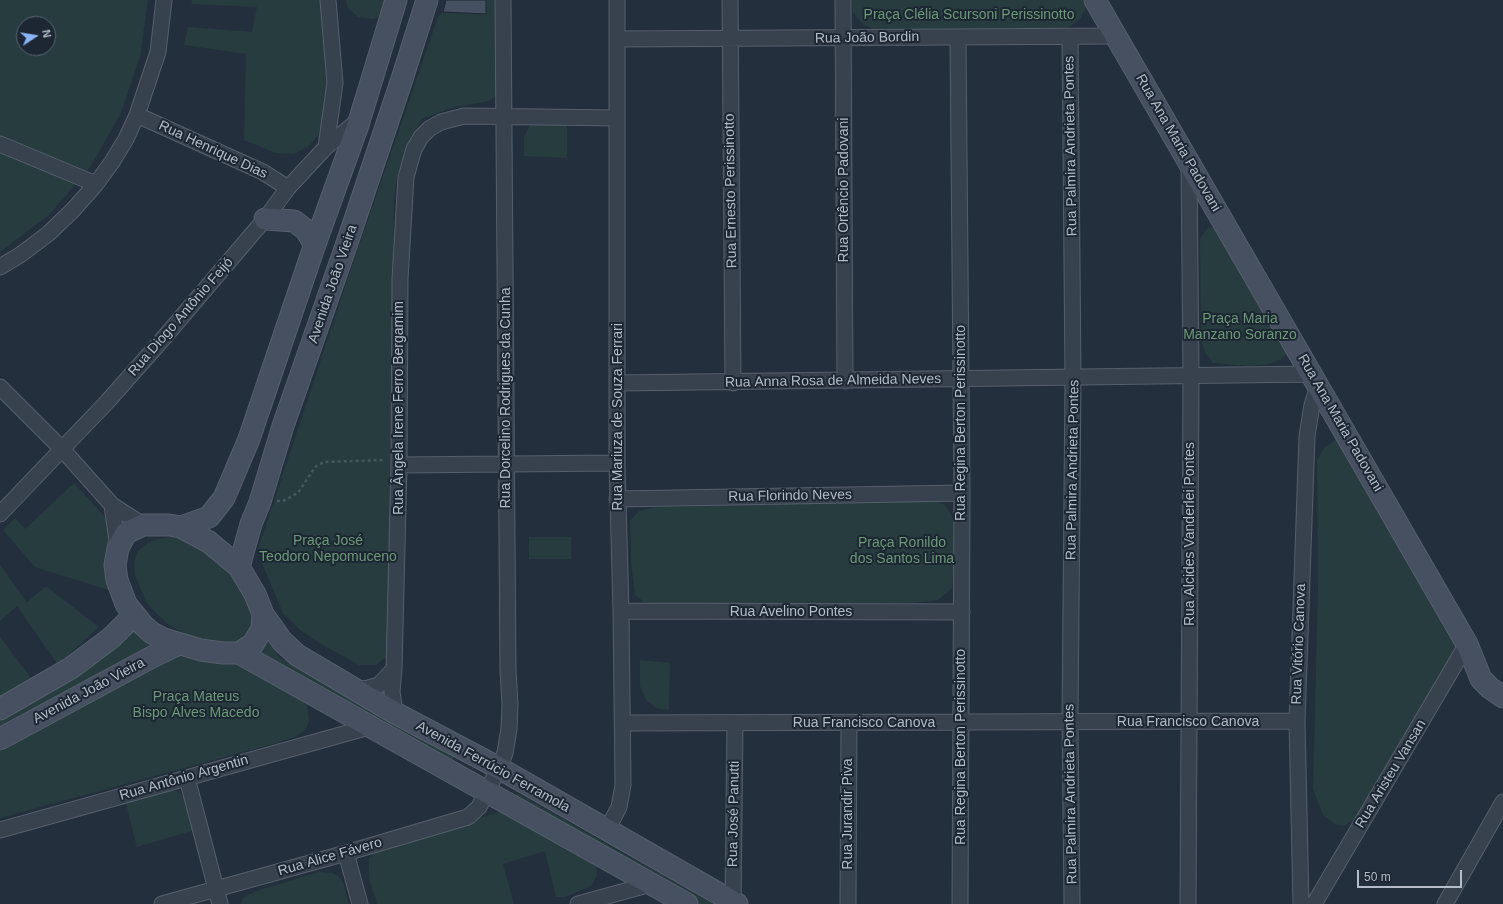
<!DOCTYPE html>
<html>
<head>
<meta charset="utf-8">
<style>
	body { margin:0 }
	#map { position:relative; width:1503px; height:904px; overflow:hidden; background:#242f3e; font-family:Helvetica,sans-serif }
	canvas { display:block }
	.north { position:absolute; left:16px; top:16px; width:40px; height:40px; box-sizing:border-box; background:#1d2633; border:1px solid #59626f; border-radius:50%; rotate:78deg; font-size:11px; font-weight:700; line-height:16px; text-align:center; color:#b4bcc9 }
	.north::after { content:''; display:block; margin:auto; width:14px; height:18px; background:#8ab4f8; clip-path:polygon(50% 0,100% 100%,50% 72%,0 100%) }
	.scale { position:absolute; left:1357px; top:870px; width:105px; height:18px; box-sizing:border-box; border:2px solid #b4bcc9; border-top:0; padding-left:5px; font-size:12px; line-height:14px; white-space:nowrap; color:#b4bcc9; -webkit-text-stroke:3px #1d2633; paint-order:stroke }
</style>
</head>
<body>
<div id="map">
<canvas width="1503" height="904"></canvas>
<div class="north">N</div>
<div class="scale">50 m</div>
</div>
<script>
const g = document.querySelector('canvas').getContext('2d');
g.lineJoin = 'round';
function paint(path, color) { g.fillStyle = color; g.fill(path, 'evenodd'); }
const toPath = rows => new Path2D(rows.map(r => 'M' + r).join(''));
function trace(path, color, width, dash) { g.strokeStyle = color; g.lineWidth = width; g.lineCap = dash ? 'butt' : 'round'; g.setLineDash(dash || []); g.stroke(path); }
function label(font, color, halo, rows, align = 'center') {
  g.font = font + ' Helvetica,sans-serif'; g.lineWidth = 4; g.setLineDash([]); g.textBaseline = 'middle'; g.strokeStyle = halo; g.fillStyle = color; for (const [text, x, y, turn = 0] of rows) {
    g.save(); g.translate(x, y); g.rotate((+turn || 0) * Math.PI / 180); g.textAlign = isNaN(turn) ? turn : align; if (halo) g.strokeText(text, 0, 0); g.fillText(text, 0, 0); g.restore();
  }
}
paint(toPath([
	[0,0,148,0,140,57,120,115,89,169,49,215,0,252],
	[24,24,48,24,48,48,24,48],
	[192,0,324,0,328,65,325,114,319,134,309,146,294,154,276,153,244,140,246,54,184,45,188,27,252,32,257,7,191,4],
	[346,0,385,0,380,16,373,19,358,17,347,7],
	[486,0,506,0,502,93,489,101,455,107,423,118,409,140,397,176,394,199,393,278,391,648,385,658,376,665,359,665,319,643,300,630,283,613,261,561,258,549,354,260,438,17,443,12,486,14],
	[852,0,1087,0,1086,8,1080,19,1070,27,1048,30,879,31,864,25,853,13],
	[567,118,567,158,524,156,524,138,530,124],
	[1218,226,1290,351,1281,359,1270,364,1247,366,1213,363,1205,352,1201,341,1200,238,1208,228],
	[1335,440,1346,440,1464,638,1359,818,1344,826,1336,825,1323,815,1313,789,1318,589,1317,460,1324,448],
	[74,483,106,518,110,526,118,593,35,567,3,530,15,518,25,529],
	[932,500,945,505,953,518,954,563,952,588,938,600,912,603,657,604,644,602,635,595,631,563,630,521,639,511,655,507],
	[168,537,178,537,189,540,238,578,257,621,242,642,231,643,203,639,182,632,169,625,156,613,146,602,135,575,134,562,138,551,146,544,157,539],
	[529,537,571,537,571,559,529,559],
	[0,565,27,602,46,586,99,627,58,665,17,606,0,621],
	[131,627,161,647,0,734,0,717],
	[0,637,34,682,0,698],
	[268,641,280,658,454,757,450,765,257,654],
	[176,651,233,656,306,699,309,722,305,730,294,737,273,744,0,818,0,747],
	[640,660,670,663,669,710,656,708,646,700,640,686],
	[171,788,183,795,191,803,198,829,137,847,125,800],
	[517,793,713,904,695,904,512,801],
	[506,810,596,865,597,875,591,886,565,897,556,897,545,851,503,864,514,904,377,904,369,878,369,858,380,848],
	[319,872,333,873,339,877,343,882,349,904,241,904,243,898,256,891]
]), '#263c3f');
const building = toPath([
	[446,0,486,0,486,14,443,12,446,0]
]);
paint(building, '#455162');
trace(building, '#1f2835', 1);
const street = toPath([
	[730,0,733,383],
	[843,0,845,381],
	[1070,37,1073,378,1070,722,1072,904],
	[958,38,962,493,960,904],
	[618,39,1115,36],
	[137,115,263,172,288,188],
	[0,144,96,184],
	[326,147,335,83,328,0],
	[0,267,20,255,48,234,73,210,96,184,112,162,126,139,137,115,158,52,164,0],
	[618,383,1312,374],
	[0,387,62,449,112,505,143,525],
	[399,465,617,463],
	[617,499,962,493],
	[112,505,118,548],
	[0,514,107,402,162,340,265,219,288,188,326,147,360,119],
	[621,611,962,612],
	[354,688,365,689,379,685,394,669],
	[395,713,392,692,394,669,399,465,400,279,406,177,414,149,421,137,429,129,441,122,464,116,617,118],
	[623,723,1297,721],
	[187,778,220,904],
	[0,830,369,727],
	[607,830,619,807,623,785,621,611,617,463,617,0],
	[346,853,360,904],
	[162,904,346,853,468,817,479,807,499,768,505,753,509,729,510,705,508,669,503,0],
	[578,904,651,884],
	[733,904,735,723],
	[848,904,849,723],
	[1188,904,1191,376,1189,164],
	[1301,904,1297,721,1307,436,1312,405,1318,386],
	[1314,904,1467,644],
	[1445,904,1503,802]
]);
const secondary = toPath([
	[1095,0,1467,644,1481,679,1490,688,1503,697],
	[265,219,294,221,306,230,312,240,314,247],
	[181,527,209,517,224,498,249,439,314,247,358,125,396,0],
	[239,567,251,524,260,502,283,426,347,243,402,79,427,0],
	[263,614,262,629,253,644,239,653,223,653,201,650,164,639,152,633,143,625,126,604,117,580,115,565,118,548,126,533,143,525,169,525,181,527,209,542,239,567,255,594,263,614,282,641,297,655,395,713,499,768,737,904],
	[239,653,687,904],
	[0,709,71,668,111,638,134,615],
	[0,739,152,657,179,644]
]);
trace(street, '#565f6c', 17);
trace(secondary, '#565f6c', 23);
trace(toPath([
	[277,501,283,501,298,493,315,467,324,462,385,460]
]), '#44595c', 2.5, [3, 3]);
trace(street, '#38414e', 15);
trace(secondary, '#465061', 21);
label('14px', '#6b9a76', '#1d2633', [
	["Praça Clélia Scursoni Perissinotto",969,15],
	["Praça Maria",1240,319],
	["Manzano Soranzo",1240,335],
	["Praça José",328,541],
	["Teodoro Nepomuceno",328,557],
	["Praça Ronildo",902,543],
	["dos Santos Lima",902,559],
	["Praça Mateus",196,697],
	["Bispo Alves Macedo",196,713]
]);
label('14px', '#b4bcc9', '#1d2633', [
	["Rua João Bordin",867,38,-1],
	["Rua Ana Maria Padovani",1178,143,60],
	["Rua Palmira Andrieta Pontes",1071,146,-91],
	["Rua Henrique Dias",213,150,25],
	["Rua Ortêncio Padovani",844,190,-90],
	["Rua Ernesto Perissinotto",731,191,-91],
	["Avenida João Vieira",333,284,-71],
	["Rua Diogo Antônio Feijó",181,317,-49],
	["Rua Anna Rosa de Almeida Neves",833,381,-1],
	["Rua Dorcelino Rodrigues da Cunha",506,398,-90],
	["Rua Ângela Irene Ferro Bergamim",399,408,-90],
	["Rua Mariuza de Souza Ferrari",618,417,-90],
	["Rua Regina Berton Perissinotto",961,423,-90],
	["Rua Ana Maria Padovani",1340,423,60],
	["Rua Palmira Andrieta Pontes",1073,470,-89],
	["Rua Florindo Neves",790,496,-1],
	["Rua Alcides Vanderlei Pontes",1190,534,-90],
	["Rua Avelino Pontes",791,612],
	["Rua Vitório Canova",1299,644,-88],
	["Avenida João Vieira",89,691,-28],
	["Rua Francisco Canova",1188,722],
	["Rua Francisco Canova",864,723],
	["Rua Regina Berton Perissinotto",961,747,-90],
	["Avenida Ferrúcio Ferramola",493,767,29],
	["Rua Aristeu Vansan",1391,774,-59],
	["Rua Antônio Argentin",184,778,-16],
	["Rua Palmira Andrieta Pontes",1071,794,-91],
	["Rua José Panutti",734,814,-89],
	["Rua Jurandir Piva",848,814,-90],
	["Rua Alice Fávero",330,857,-16]
]);
</script>
</body>
</html>
